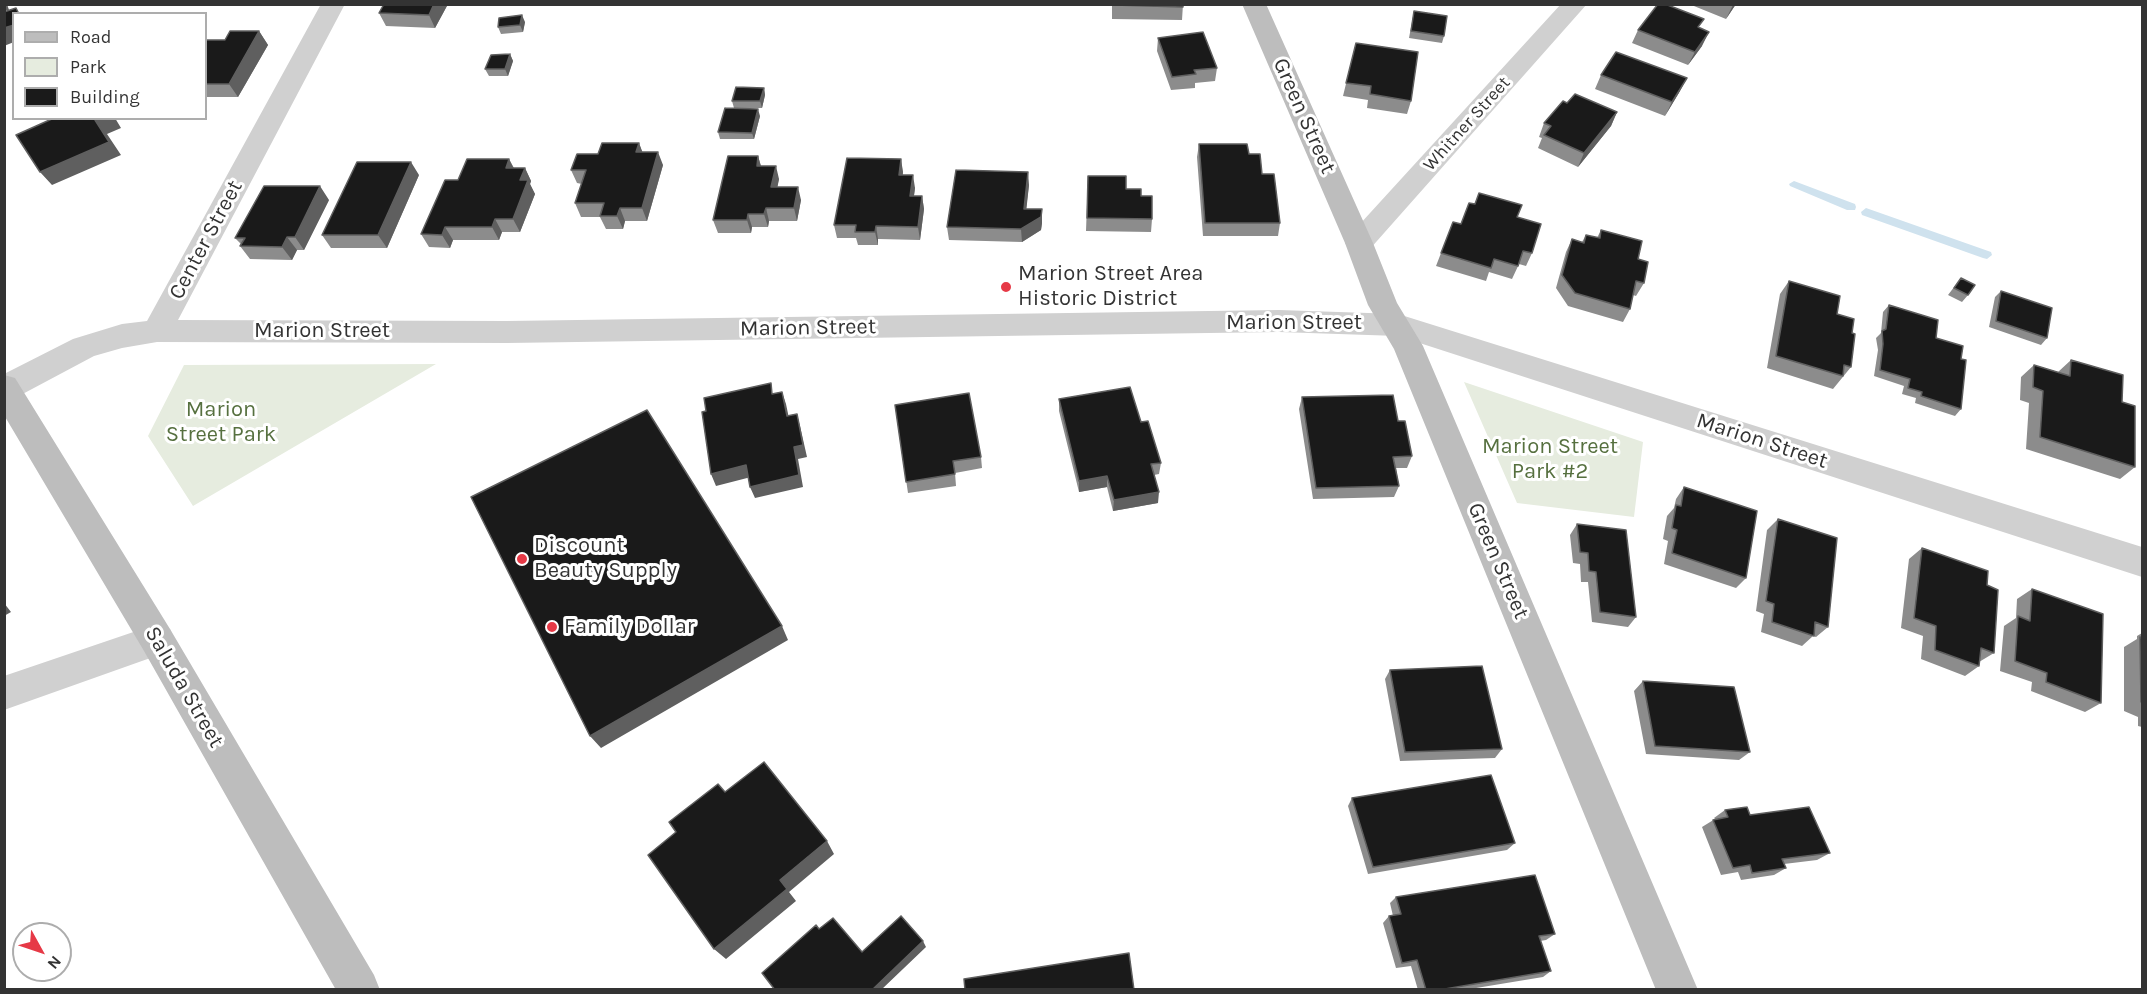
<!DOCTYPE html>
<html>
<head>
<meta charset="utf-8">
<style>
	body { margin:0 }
	#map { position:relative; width:2147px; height:994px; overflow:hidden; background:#fff; font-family:Karla,sans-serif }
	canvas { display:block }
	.frame { position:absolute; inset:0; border:6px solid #333; pointer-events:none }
	.legend { position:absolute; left:12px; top:12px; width:195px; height:108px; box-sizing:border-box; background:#fff; border:2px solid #adadad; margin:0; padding:8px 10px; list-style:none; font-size:18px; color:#333 }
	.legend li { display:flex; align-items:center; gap:12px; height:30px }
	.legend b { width:30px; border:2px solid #adadad }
	.north { position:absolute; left:12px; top:922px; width:60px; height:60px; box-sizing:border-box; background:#fff; border:2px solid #adadad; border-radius:50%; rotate:130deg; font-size:16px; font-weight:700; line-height:24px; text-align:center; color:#333 }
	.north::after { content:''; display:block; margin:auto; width:21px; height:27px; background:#e63946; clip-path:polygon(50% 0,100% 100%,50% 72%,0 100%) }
</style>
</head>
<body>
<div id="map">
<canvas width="2147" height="994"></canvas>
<div class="frame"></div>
<ul class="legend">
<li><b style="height:8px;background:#bdbdbd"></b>Road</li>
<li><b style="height:16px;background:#e6ecdf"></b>Park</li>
<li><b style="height:16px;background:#1a1a1a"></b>Building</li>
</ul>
<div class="north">N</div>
</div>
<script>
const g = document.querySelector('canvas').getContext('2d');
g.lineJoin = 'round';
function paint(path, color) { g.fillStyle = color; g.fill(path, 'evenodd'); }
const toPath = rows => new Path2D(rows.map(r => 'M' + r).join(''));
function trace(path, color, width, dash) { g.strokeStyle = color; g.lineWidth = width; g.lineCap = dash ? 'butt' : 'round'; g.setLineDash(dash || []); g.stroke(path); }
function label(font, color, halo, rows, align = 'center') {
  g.font = font + ' Karla,sans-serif'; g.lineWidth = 6; g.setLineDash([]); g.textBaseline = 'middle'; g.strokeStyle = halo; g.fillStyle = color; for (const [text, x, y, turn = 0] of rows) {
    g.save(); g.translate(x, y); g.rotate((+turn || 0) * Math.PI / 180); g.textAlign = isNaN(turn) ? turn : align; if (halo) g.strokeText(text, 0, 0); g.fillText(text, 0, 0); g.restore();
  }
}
paint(toPath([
	[436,364,193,506,148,436,184,365],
	[1464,382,1643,442,1634,517,1517,503]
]), '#e6ecdf');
paint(toPath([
	[1794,181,1855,204,1856,207,1855,210,1847,210,1790,186,1789,184,1794,181],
	[1866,208,1991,252,1992,255,1987,259,1983,258,1862,215,1861,212,1866,208]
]), '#cfe2ee');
paint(toPath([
	[321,4,345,4,178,320,507,321,1279,310,1398,314,2142,547,2142,577,1398,336,1279,332,507,343,157,342,122,348,94,356,17,397,4,400,4,374,73,339,122,324,147,321,321,4],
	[1561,4,1587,4,1369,250,1359,253,1349,250,1345,243,1349,236,1561,4],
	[157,624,170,629,175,640,170,651,4,710,4,676,157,624]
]), '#d0d0d0');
paint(toPath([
	[1242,4,1266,4,1373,243,1397,303,1423,346,1698,990,1656,990,1394,349,1368,305,1345,243,1242,4],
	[4,375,15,378,170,629,374,975,380,990,336,990,144,651,4,415,4,375]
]), '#bdbdbd');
paint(toPath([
	[384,4,448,4,435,28,386,26,379,13],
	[1112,4,1183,4,1182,20,1112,19],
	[1689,4,1736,4,1726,19],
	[1414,11,1444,36,1442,43,1409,38],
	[525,22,523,32,501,34,498,27],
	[1699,28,1702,46,1688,65,1632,43,1638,30],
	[259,31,268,45,238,97,206,97,206,40,225,40],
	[1158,38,1217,68,1215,81,1195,83,1195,88,1171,90,1157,51],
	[1356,43,1411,101,1407,114,1367,108,1368,100,1343,96],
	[510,54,513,61,508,76,489,76,485,69],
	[1601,75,1680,91,1665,116,1595,89],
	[764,88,765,95,762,108,734,108,732,101],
	[1567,103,1617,112,1611,126,1578,167,1538,148,1542,138,1539,137,1544,123],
	[760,116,754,139,720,139,718,132],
	[639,143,642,152,663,165,647,221,625,221,623,229,606,229,600,217,581,217,575,203,582,184,577,183,571,170,598,154],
	[1199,144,1249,154,1262,174,1280,223,1278,236,1203,236,1197,157],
	[758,156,761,166,779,179,777,187,801,200,797,221,769,221,768,227,752,227,751,233,718,233,713,220],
	[509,159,514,168,525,168,531,181,530,184,535,194,520,232,502,232,499,240,453,240,450,248,429,247,421,234,458,180],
	[901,159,903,175,915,188,914,196,922,196,924,209,920,240,878,239,878,245,858,245,856,238,837,238,834,225],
	[419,175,387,248,331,248,322,235],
	[1088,176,1126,189,1152,219,1151,232,1086,231],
	[1029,185,1026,209,1042,223,1041,230,1022,242,949,240,947,227],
	[329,200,304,250,297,250,292,260,250,259,240,246,241,244,235,238],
	[1517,217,1532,253,1526,266,1519,264,1512,279,1489,272,1486,281,1436,266,1453,222,1461,224],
	[1601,230,1638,259,1644,283,1636,296,1633,295,1630,309,1623,322,1568,306,1556,288,1566,252,1572,239,1582,242,1586,235,1597,238],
	[1961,278,1968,295,1962,302,1948,295],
	[1789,281,1837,314,1852,333,1851,367,1833,389,1767,368,1780,294],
	[2001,291,2047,338,2041,345,1989,327,1995,297],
	[1889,305,1936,338,1961,359,1961,409,1955,416,1915,403,1916,398,1902,394,1904,386,1874,376,1878,350,1876,338,1881,333,1883,312],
	[2071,360,2122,402,2135,467,2120,479,2026,449,2029,403,2020,400,2021,377,2034,365,2058,372],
	[1302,397,1398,421,1412,456,1407,468,1396,468,1399,486,1394,497,1313,499,1299,409],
	[1059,399,1161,463,1159,474,1154,475,1158,503,1113,511,1107,487,1079,492,1059,411],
	[895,405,981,457,982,468,955,473,956,486,908,493],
	[1684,487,1746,578,1736,588,1664,564,1668,541,1663,539,1667,516,1674,508,1676,499],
	[1778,519,1828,627,1816,637,1813,636,1802,646,1761,632,1764,614,1756,611,1767,530],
	[1577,524,1636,617,1628,627,1592,622,1588,582,1581,582,1580,564,1573,563,1570,535],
	[1922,548,1987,585,1994,653,1979,662,1979,666,1965,676,1921,659,1923,636,1901,628,1909,559],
	[2032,589,2101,703,2085,712,2031,691,2032,682,2000,671,2004,626,2016,618,2017,599],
	[2142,633,2142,727,2138,726,2138,717,2124,711,2124,647,2137,639,2137,636],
	[1390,670,1502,749,1495,758,1400,761,1385,679],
	[1643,681,1750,752,1739,760,1646,754,1634,691],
	[1352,798,1515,843,1507,850,1368,874,1348,806],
	[1725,810,1750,815,1830,853,1817,860,1784,864,1786,868,1774,875,1741,880,1738,872,1721,875,1702,827,1715,819,1714,818],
	[1396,897,1555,934,1546,940,1540,941,1551,971,1543,977,1464,990,1418,990,1411,966,1396,968,1383,923,1389,916,1393,916,1390,903]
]), '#8c8c8c');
paint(toPath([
	[4,4,7,4,9,10,4,11],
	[434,4,448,4,435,28,429,15],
	[1734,4,1736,4,1726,19,1733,5],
	[522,15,525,22,523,32,520,25],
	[14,25,14,42,4,46,4,27],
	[259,31,268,45,238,97,229,84],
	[1709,32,1702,46,1688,65,1695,52],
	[510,54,513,61,508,76,505,69],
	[1687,78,1680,91,1665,116,1672,102],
	[764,88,765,95,762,108,760,101],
	[758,109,760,116,754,139,752,133],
	[1617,112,1611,126,1578,167,1584,153],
	[100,118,115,118,121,128,107,134,121,155,52,185,40,172,95,120],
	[639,143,644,156,636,152],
	[658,152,663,165,647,221,642,208],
	[758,156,762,170,757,166],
	[509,159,516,173,506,168],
	[901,159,903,172,901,188,899,175],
	[411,162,419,175,387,248,378,235],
	[776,166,779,179,775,200,771,187],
	[525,168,531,181,530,184,535,194,520,232,513,219,520,180],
	[1028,172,1029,185,1025,222,1024,209],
	[913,175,915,188,912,209,910,196],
	[320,186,329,200,304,250,295,237],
	[798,187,801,200,797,221,794,208],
	[922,196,924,209,920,240,918,227],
	[620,208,625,221,623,229,617,216],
	[766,208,769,221,768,227,764,214],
	[1042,209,1042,223,1041,230,1022,242,1021,229],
	[748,214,752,227,751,233,747,220],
	[495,219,502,232,499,240,492,227],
	[876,226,878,239,878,245,875,232],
	[445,227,453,240,450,248,442,235],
	[287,237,297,250,292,260,282,247],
	[782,392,786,404,791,428,787,416],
	[797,414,800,426,807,457,798,459,803,487,755,498,750,487,794,447],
	[746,465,751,477,716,486,711,474],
	[1107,476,1107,487,1079,492,1079,481],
	[1159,492,1158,503,1113,511,1114,500],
	[4,603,11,612,4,616],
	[782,626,788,640,601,748,590,736],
	[827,841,834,854,789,892,796,901,726,959,714,949,780,880],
	[923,941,926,947,881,990,872,990]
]), '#5f5f5f');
const building = toPath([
	[384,4,434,4,429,15,379,13,384,4],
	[1113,4,1183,4,1183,7,1113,5,1113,4],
	[1658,4,1665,4,1704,19,1698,27,1709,32,1695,52,1638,30,1658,4],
	[16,8,19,14,14,14,14,25,4,28,4,12,16,8],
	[1414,11,1447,16,1444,36,1411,31,1414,11],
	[522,15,520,25,498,27,499,18,522,15],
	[230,31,259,31,229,84,206,84,206,40,225,40,230,31],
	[1203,32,1217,68,1194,70,1196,74,1172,77,1158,38,1203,32],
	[1356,43,1418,52,1411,101,1370,94,1371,86,1346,83,1356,43],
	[1616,52,1687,78,1672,102,1601,75,1616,52],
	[510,54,505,69,485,69,491,55,510,54],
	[736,87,764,88,760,101,732,101,736,87],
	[1575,94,1617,112,1584,153,1544,135,1551,126,1544,123,1563,101,1567,103,1575,94],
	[725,108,758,109,752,133,718,132,725,108],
	[54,118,100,118,95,120,109,142,40,172,16,135,54,118],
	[602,143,639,143,636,152,658,152,642,208,620,208,617,216,600,216,604,203,575,203,586,170,571,170,577,154,598,154,602,143],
	[1199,144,1247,144,1249,154,1260,154,1262,174,1274,174,1280,223,1205,223,1199,144],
	[728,156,758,156,757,166,776,166,771,187,798,187,794,208,766,208,764,214,748,214,747,220,713,220,728,156],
	[847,158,901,159,899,175,913,175,910,196,922,196,918,227,876,226,875,232,855,232,856,225,834,225,847,158],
	[467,159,509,159,506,168,525,168,520,180,528,180,513,219,495,219,492,227,445,227,442,235,421,234,445,180,458,180,467,159],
	[357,162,411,162,378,235,322,235,357,162],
	[956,170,1028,172,1024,209,1042,209,1041,217,1021,229,947,227,956,170],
	[1088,176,1126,176,1126,189,1141,189,1141,196,1152,196,1152,219,1087,218,1088,176],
	[264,186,320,186,295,237,287,237,282,247,240,246,245,238,235,238,264,186],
	[1479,193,1522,205,1517,217,1541,224,1532,253,1523,251,1518,266,1494,259,1491,268,1441,253,1453,222,1461,224,1469,203,1475,204,1479,193],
	[1601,230,1642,241,1638,259,1648,262,1644,283,1636,281,1630,309,1575,293,1562,275,1572,239,1584,243,1586,235,1600,238,1601,230],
	[1961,278,1975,285,1968,295,1954,288,1961,278],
	[1789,281,1840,296,1837,314,1854,319,1852,333,1855,334,1851,367,1844,365,1843,376,1776,356,1789,281],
	[2001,291,2052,308,2047,338,1996,321,2001,291],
	[1889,305,1938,320,1936,338,1963,346,1961,359,1966,360,1961,409,1921,396,1922,392,1908,388,1910,379,1880,370,1883,344,1882,331,1886,329,1889,305],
	[2071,360,2123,375,2122,402,2135,406,2135,467,2040,437,2043,391,2033,387,2034,365,2070,376,2071,360],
	[771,383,772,394,782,392,787,416,797,414,803,445,794,447,799,475,750,487,746,465,711,474,702,412,706,411,704,398,771,383],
	[1130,387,1141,422,1148,421,1161,463,1151,464,1159,492,1114,500,1107,476,1079,481,1059,399,1130,387],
	[969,393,981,457,953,461,955,474,906,482,895,405,969,393],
	[1393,395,1398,421,1405,421,1412,456,1393,457,1399,486,1316,488,1302,397,1393,395],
	[647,410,782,626,590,736,471,497,647,410],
	[1684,487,1757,511,1746,578,1672,553,1677,530,1672,528,1676,505,1681,506,1684,487],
	[1778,519,1837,538,1828,627,1815,622,1814,636,1772,622,1774,604,1766,601,1778,519],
	[1577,524,1626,530,1636,617,1600,612,1596,572,1589,571,1588,553,1580,552,1577,524],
	[1922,548,1988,571,1987,585,1998,590,1994,653,1981,648,1979,666,1935,650,1936,626,1914,618,1922,548],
	[2032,589,2103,614,2101,703,2046,682,2047,673,2015,661,2018,616,2030,621,2032,589],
	[2140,637,2142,638,2142,702,2141,702,2140,637],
	[1482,666,1502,749,1405,752,1390,670,1482,666],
	[1643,681,1734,687,1750,752,1655,746,1643,681],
	[764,762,827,841,780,880,787,889,714,949,648,855,676,832,669,822,718,784,725,792,764,762],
	[1491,775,1515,843,1373,867,1352,798,1491,775],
	[1747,807,1750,815,1809,807,1830,853,1782,859,1786,868,1752,873,1750,865,1733,868,1713,820,1728,817,1725,810,1747,807],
	[1535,875,1555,934,1539,936,1551,971,1439,990,1426,990,1417,960,1402,963,1389,916,1401,914,1396,897,1535,875],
	[901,916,923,941,872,990,775,990,762,973,816,925,819,929,833,918,862,952,901,916],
	[1129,953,1134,990,965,990,964,979,1129,953]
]);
paint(building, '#1a1a1a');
trace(building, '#5f5f5f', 1.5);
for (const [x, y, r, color] of [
	[1006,287,6,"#e63946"],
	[522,559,6,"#e63946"],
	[552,627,6,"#e63946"]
]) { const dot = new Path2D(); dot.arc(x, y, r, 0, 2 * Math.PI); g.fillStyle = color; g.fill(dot); trace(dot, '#fff', 2); }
label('18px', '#333', '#fff', [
	["Whitner Street",1467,124,-48]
]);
label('22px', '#333', '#fff', [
	["Green Street",1304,116,66],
	["Center Street",206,240,-62],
	["Marion Street",1294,323],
	["Marion Street",808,328,-1],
	["Marion Street",322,331],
	["Marion Street",1762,441,18],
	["Green Street",1498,561,67],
	["Saluda Street",184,687,60]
]);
label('22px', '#333', '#fff', [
	["Marion Street Area",1018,274],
	["Historic District",1018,299],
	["Discount",534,546],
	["Beauty Supply",534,571],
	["Family Dollar",564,627]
], 'left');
label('22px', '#56703f', '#fff', [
	["Marion",221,410],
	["Street Park",221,435],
	["Marion Street",1550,447],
	["Park #2",1550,472]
]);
</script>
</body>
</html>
